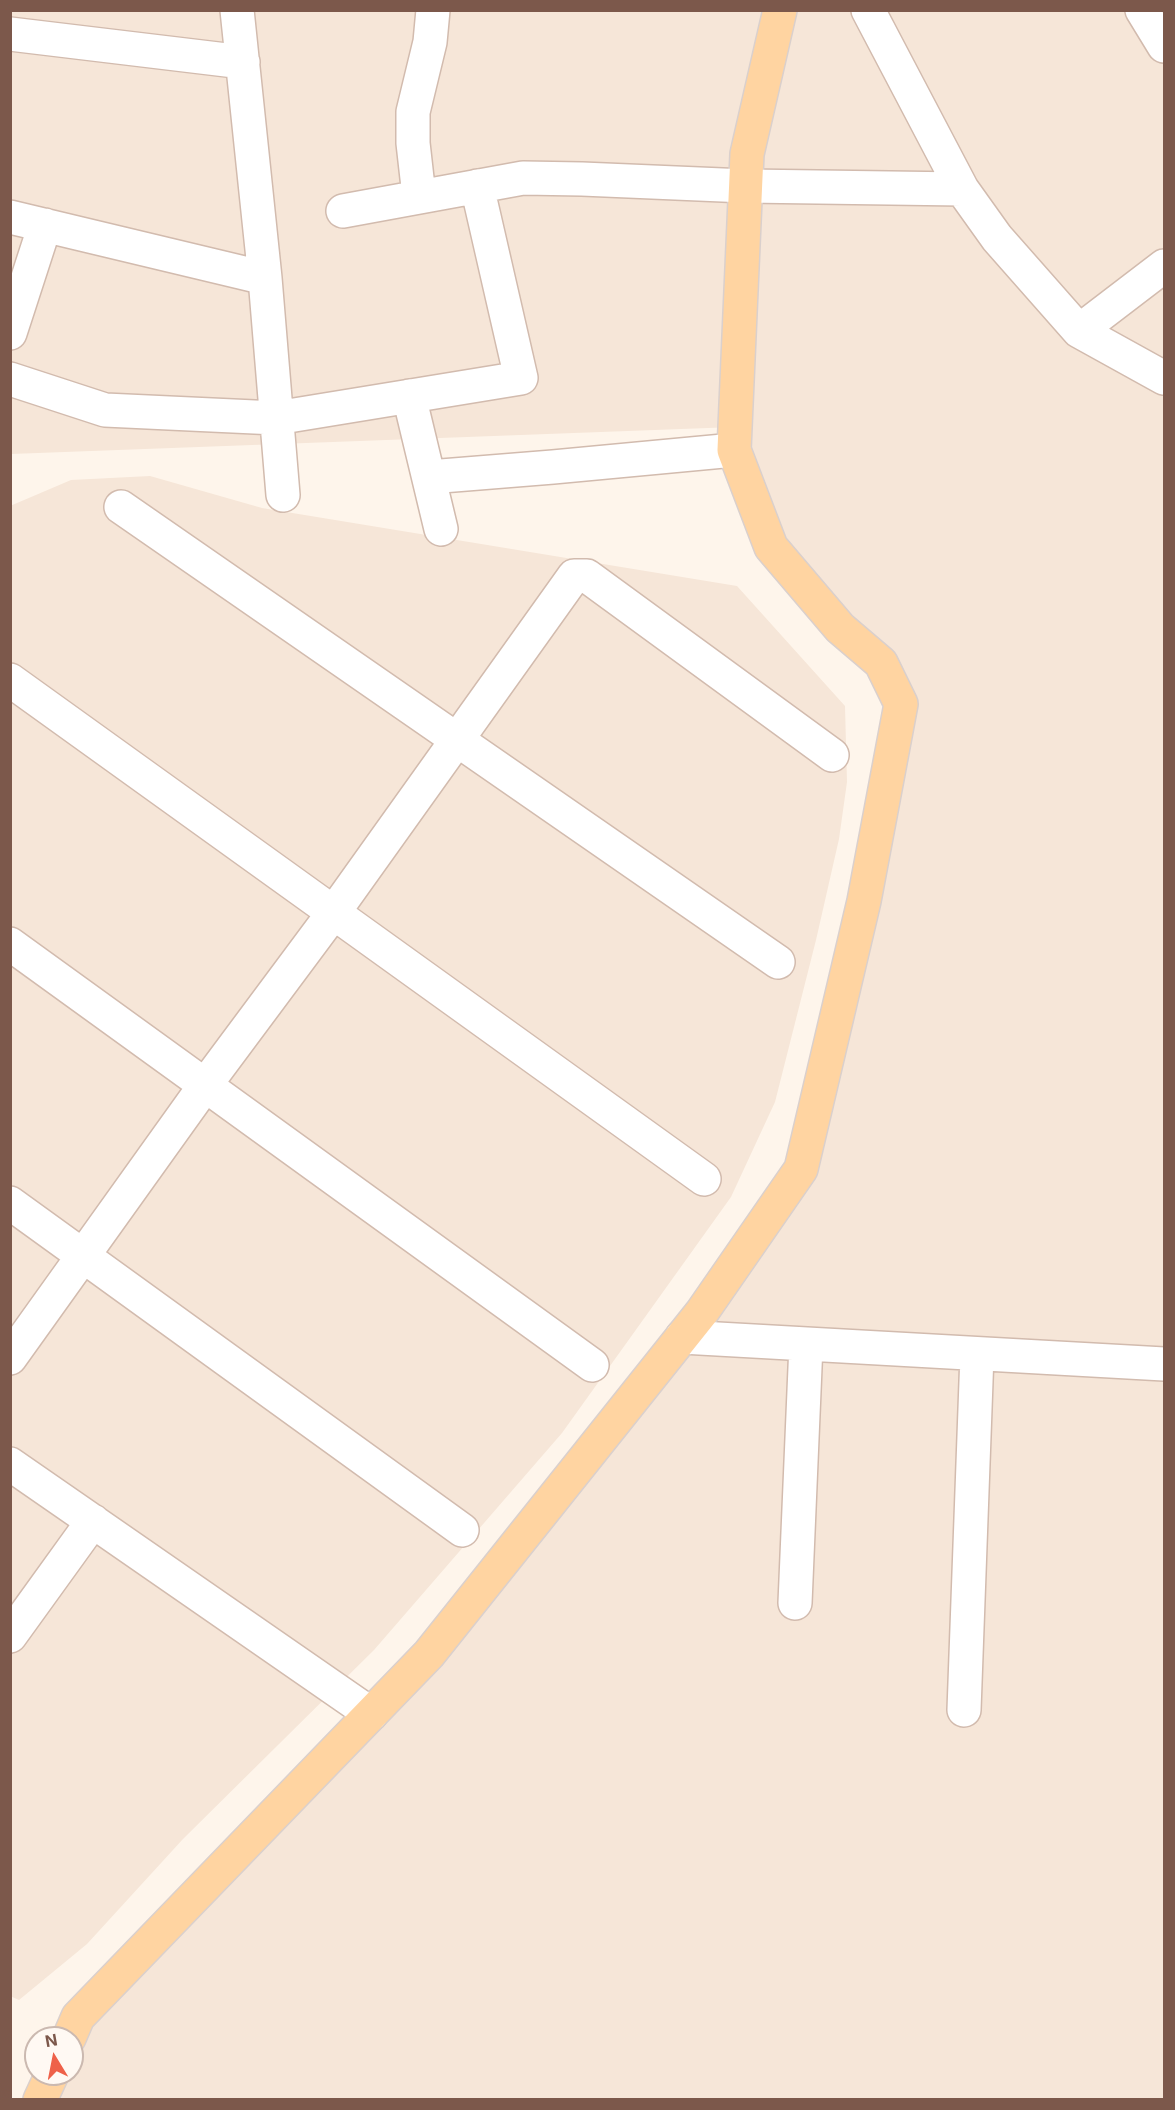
<!DOCTYPE html>
<html>
<head>
<meta charset="utf-8">
<style>
	body { margin:0 }
	#map { position:relative; width:1175px; height:2110px; overflow:hidden; background:#fef5eb; font-family:Inter,sans-serif }
	canvas { display:block }
	.frame { position:absolute; inset:0; border:12px solid #7c584b; pointer-events:none }
	.north { position:absolute; left:24px; top:2026px; width:60px; height:60px; box-sizing:border-box; background:#fff9f3; border:2px solid #cbb9b0; border-radius:50%; rotate:350deg; font-size:16px; font-weight:700; line-height:24px; text-align:center; color:#7c584b }
	.north::after { content:''; display:block; margin:auto; width:21px; height:27px; background:#ee6149; clip-path:polygon(50% 0,100% 100%,50% 72%,0 100%) }
</style>
</head>
<body>
<div id="map">
<canvas width="1175" height="2110"></canvas>
<div class="frame"></div>
<div class="north">N</div>
</div>
<script>
const g = document.querySelector('canvas').getContext('2d');
g.lineJoin = 'round';
function paint(path, color) { g.fillStyle = color; g.fill(path, 'evenodd'); }
const toPath = rows => new Path2D(rows.map(r => 'M' + r).join(''));
function trace(path, color, width, dash) { g.strokeStyle = color; g.lineWidth = width; g.lineCap = dash ? 'butt' : 'round'; g.setLineDash(dash || []); g.stroke(path); }
paint(toPath([
	[10,11,1164,11,1164,2099,40,2099,52,2074,72,2074,72,2038,429,1654,801,1169,901,704,771,547,735,427,11,454],
	[150,476,262,508,737,586,845,706,847,782,839,839,816,940,775,1102,731,1197,562,1433,374,1650,183,1839,87,1944,19,2000,10,1996,10,506,71,480]
]), '#f6e6d8');
const minor = toPath([
	[237,10,265,278,283,495],
	[868,10,962,189,997,238,1079,331,1164,378],
	[1142,10,1164,46],
	[10,34,243,62],
	[419,196,413,143,413,112,430,42,433,10],
	[343,211,523,178,582,179,746,186,962,189],
	[10,217,265,278],
	[1079,331,1164,266],
	[10,333,45,225],
	[10,379,105,410,276,418,521,378,477,186],
	[409,396,441,529],
	[429,477,553,467,734,450],
	[121,507,778,962],
	[10,680,704,1179],
	[10,944,592,1365],
	[10,1203,462,1530],
	[682,1337,1164,1364],
	[10,1358,206,1084,334,912,574,576,587,576,832,755],
	[10,1464,371,1714],
	[795,1603,806,1344],
	[10,1636,93,1521],
	[964,1710,977,1354]
]);
const major = toPath([
	[69,2038,78,2017,429,1654,702,1312,801,1169,864,901,901,704,881,663,840,628,771,547,734,450,747,154,780,10],
	[40,2100,52,2074]
]);
trace(minor, '#d2bbae', 36);
trace(major, '#dad0cd', 36);
trace(minor, '#fff', 33);
trace(major, '#ffd4a1', 33);
</script>
</body>
</html>
